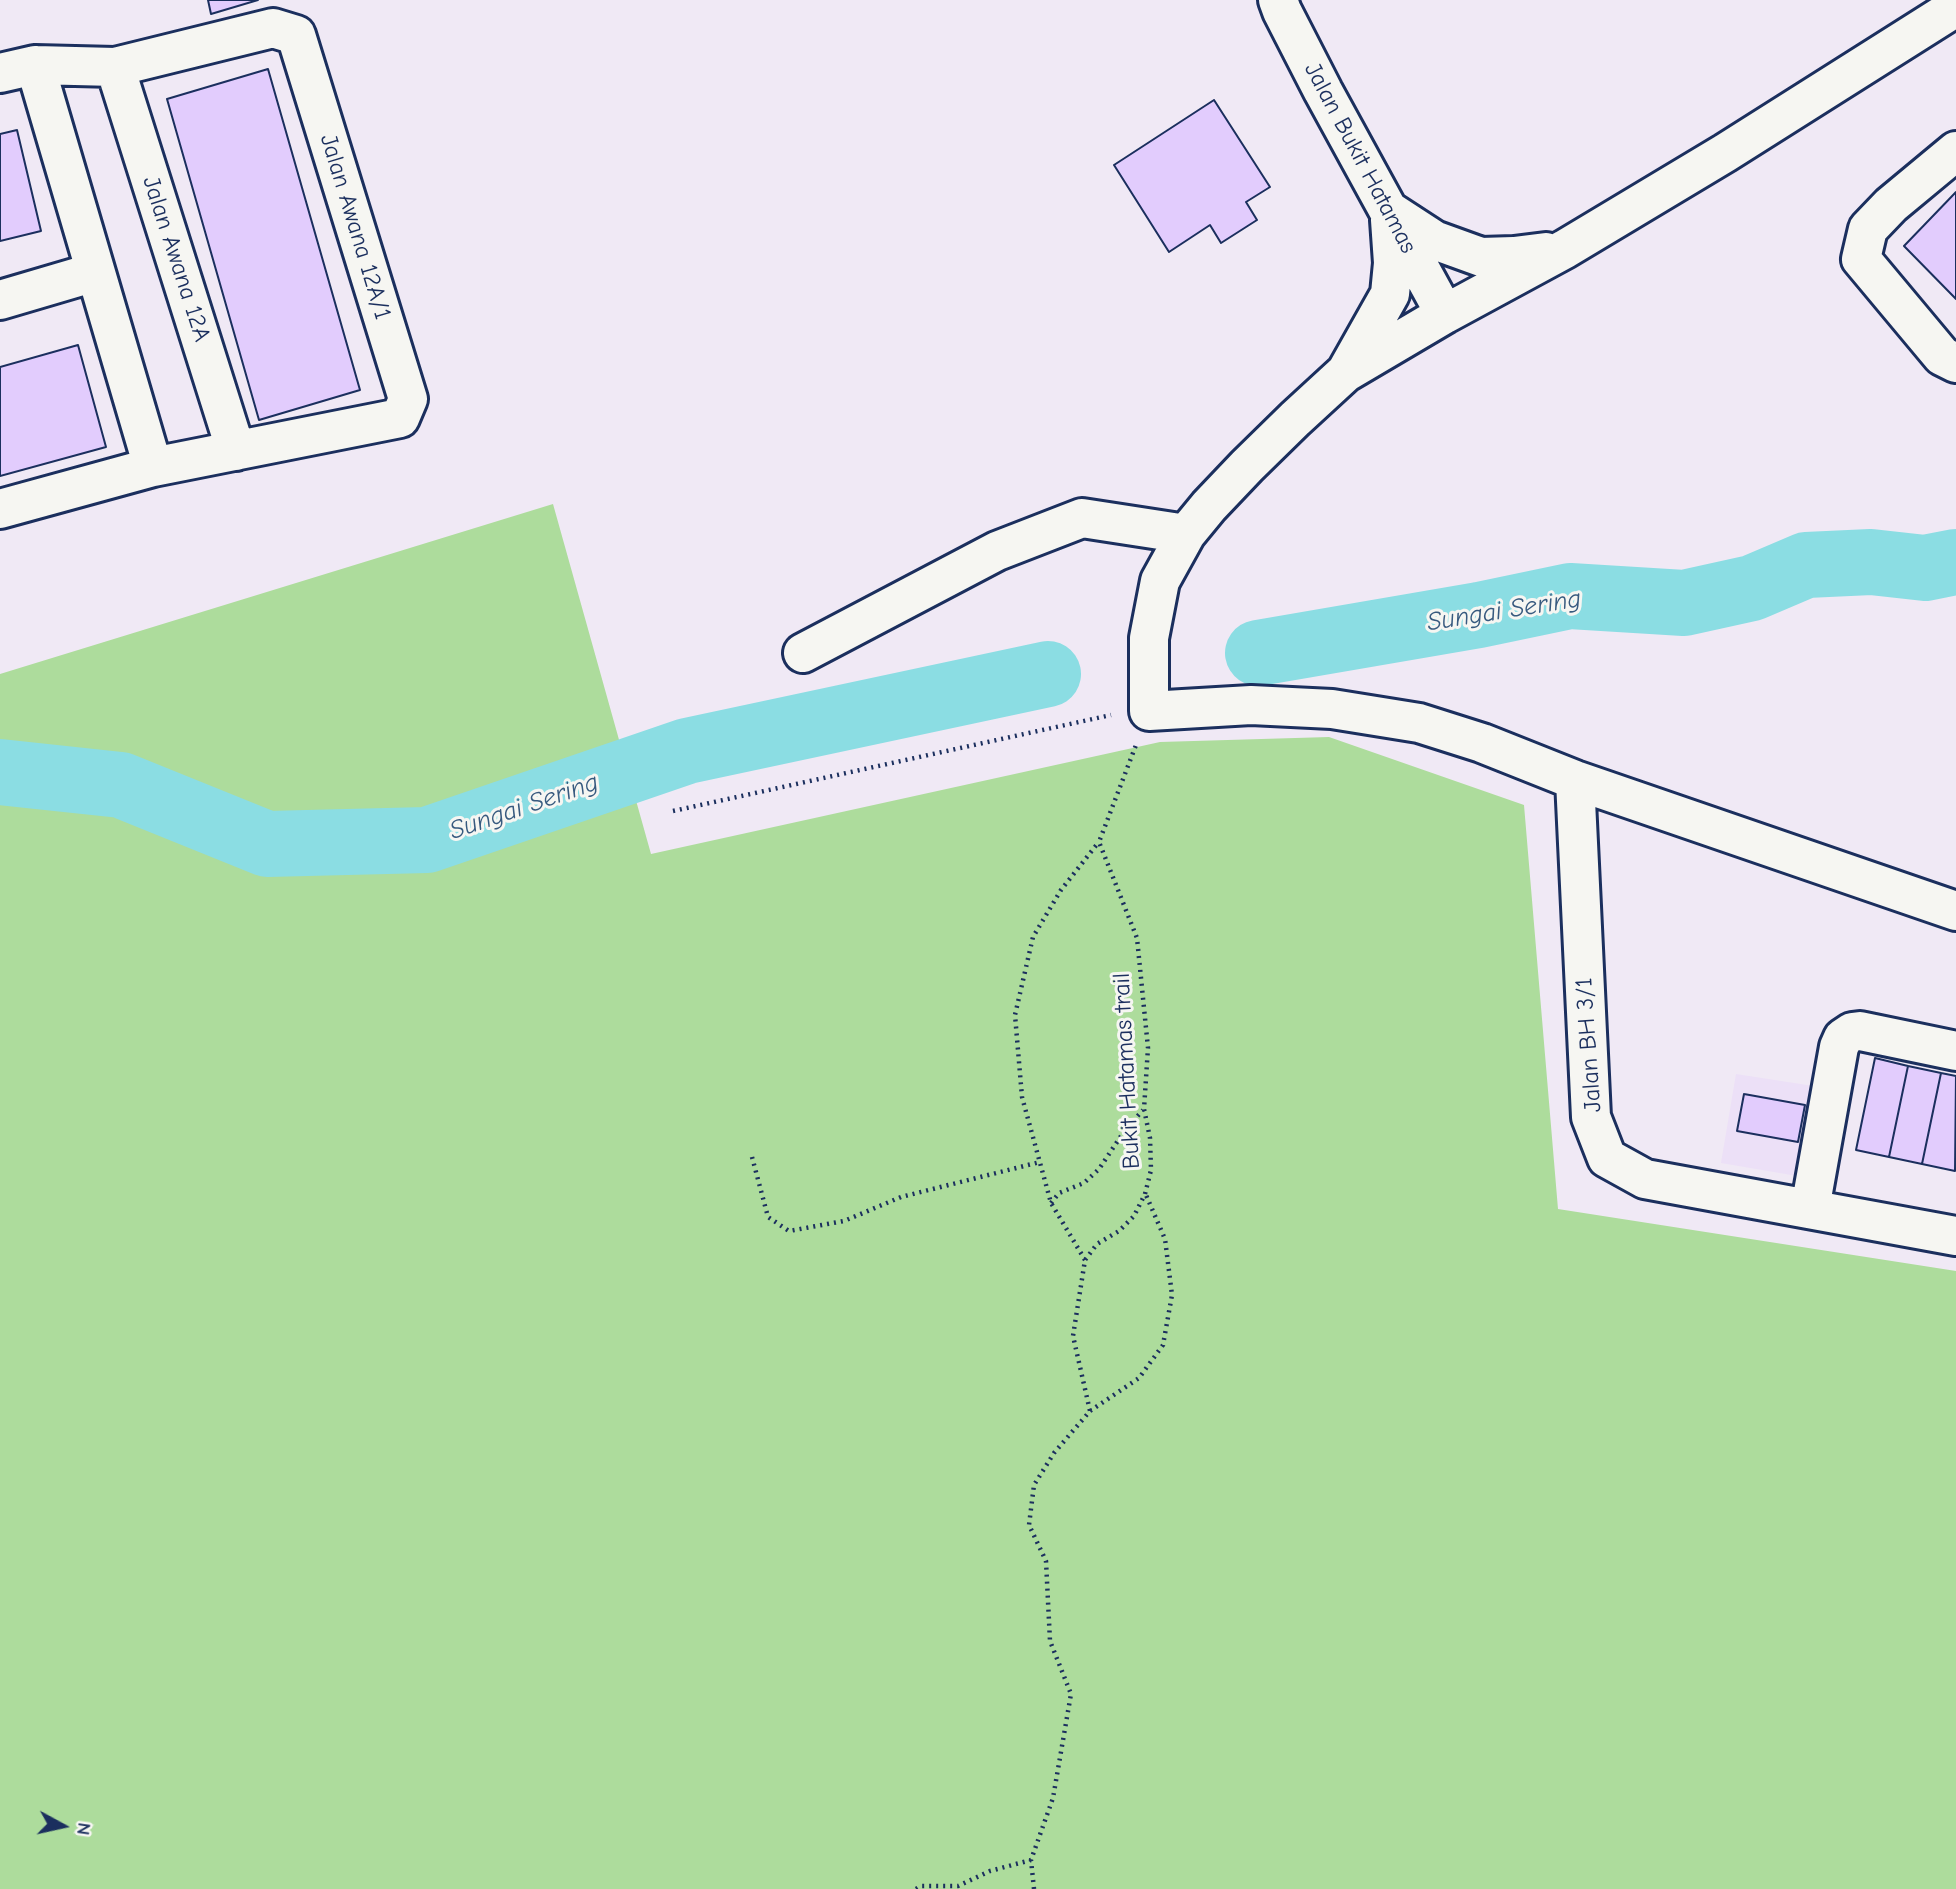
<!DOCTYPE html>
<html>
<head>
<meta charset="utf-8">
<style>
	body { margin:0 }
	#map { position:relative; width:1956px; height:1889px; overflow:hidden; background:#f0e9f5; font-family:"Comic Neue",sans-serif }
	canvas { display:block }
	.north { position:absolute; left:28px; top:1791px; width:70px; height:70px; -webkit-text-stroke:5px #f6f6f2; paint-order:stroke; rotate:98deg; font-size:19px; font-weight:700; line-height:28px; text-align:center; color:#1b2f5e }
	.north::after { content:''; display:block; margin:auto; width:24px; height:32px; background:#1b2f5e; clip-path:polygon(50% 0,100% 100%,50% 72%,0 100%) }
</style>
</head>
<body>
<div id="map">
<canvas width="1956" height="1889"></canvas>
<div class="north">N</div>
</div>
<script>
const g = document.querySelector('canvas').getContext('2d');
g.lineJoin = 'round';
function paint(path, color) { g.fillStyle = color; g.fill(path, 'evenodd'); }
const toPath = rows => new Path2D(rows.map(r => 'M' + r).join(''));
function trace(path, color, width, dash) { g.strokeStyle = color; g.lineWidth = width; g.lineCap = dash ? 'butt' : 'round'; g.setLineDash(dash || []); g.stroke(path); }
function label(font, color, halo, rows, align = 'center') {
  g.font = font + ' "Comic Neue",sans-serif'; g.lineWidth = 6; g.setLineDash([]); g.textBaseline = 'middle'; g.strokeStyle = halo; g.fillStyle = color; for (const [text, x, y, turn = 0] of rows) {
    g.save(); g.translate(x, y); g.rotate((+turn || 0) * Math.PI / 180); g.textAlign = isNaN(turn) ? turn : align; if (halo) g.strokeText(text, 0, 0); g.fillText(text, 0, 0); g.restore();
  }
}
paint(toPath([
	[1736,1074,1820,1087,1803,1177,1721,1163]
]), '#ece0f7');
paint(toPath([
	[553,504,651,854,1160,742,1329,737,1524,805,1558,1209,1956,1271,1956,1889,0,1889,0,674]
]), '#addc9c');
trace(toPath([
	[1258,653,1479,615,1570,596,1684,603,1752,588,1806,565,1871,562,1925,568,1956,562],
	[0,772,121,785,267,844,427,840,687,751,1048,674]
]), '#8bdde3', 66);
const building = toPath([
	[208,0,258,0,211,14,208,0],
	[268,69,360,390,259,420,167,99,268,69],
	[1214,100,1270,187,1246,202,1257,220,1221,243,1210,225,1169,252,1114,165,1214,100],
	[17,130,41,231,0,241,0,134,17,130],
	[1956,192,1956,299,1904,246,1956,192],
	[78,345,106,447,0,476,0,367,78,345],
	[1875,1058,1908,1066,1889,1157,1856,1150,1875,1058],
	[1908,1066,1941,1073,1922,1164,1889,1157,1908,1066],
	[1941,1073,1956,1076,1955,1171,1922,1164,1941,1073],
	[1744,1094,1805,1105,1798,1142,1737,1131,1744,1094]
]);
paint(building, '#e2ccfd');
trace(building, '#1b2f5e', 2);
const minor = toPath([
	[1278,0,1282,11,1323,91,1445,314],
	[1956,7,1725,153,1565,249,1445,314,1345,373,1295,419,1247,466,1209,506,1186,534,1160,581,1149,638,1149,711,1251,705,1332,709,1419,723,1482,743,1575,780,1956,911],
	[35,65,153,467],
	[115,67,236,451],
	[0,73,35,65,115,67,273,28,296,35,408,399,400,418,153,467,0,509],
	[1956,151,1891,205,1868,229,1861,259,1942,356,1956,363],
	[1391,212,1434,240,1481,257,1514,256,1546,252],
	[0,300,95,272],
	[1346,372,1390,294,1393,263,1390,220],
	[803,653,997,551,1082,518,1186,534],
	[1575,780,1591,1117,1607,1158,1645,1179,1956,1236],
	[1810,1209,1839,1047,1843,1038,1852,1032,1860,1031,1956,1051]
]);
trace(minor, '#1b2f5e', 44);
trace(toPath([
	[673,811,1111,715],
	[752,1157,768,1217,789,1231,844,1221,901,1197,1040,1162],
	[1051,1203,1059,1193,1084,1183,1099,1169,1125,1130,1143,1110],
	[1085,1260,1051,1203,1022,1097,1015,1015,1033,937,1061,890,1098,843],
	[1090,1411,1139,1378,1163,1345,1172,1295,1165,1239,1146,1195],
	[916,1889,921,1886,958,1886,990,1871,1031,1860],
	[1034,1889,1031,1860,1053,1798,1071,1694,1050,1641,1046,1561,1029,1525,1034,1485,1054,1453,1090,1411,1073,1336,1085,1260,1097,1244,1119,1231,1134,1216,1145,1194,1151,1170,1150,1138,1144,1109,1148,1048,1137,938,1099,842,1136,745]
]), '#1b2f5e', 4.5, [2, 5]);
trace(minor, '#f6f6f2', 38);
label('24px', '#1b2f5e', '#f6f6f2', [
	["Jalan Bukit Hatamas",1360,158,62],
	["Jalan Awana 12A/1",355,227,73],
	["Jalan Awana 12A",176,259,72],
	["Jalan BH 3/1",1589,1045,-94],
	["Bukit Hatamas trail",1127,1071,-93]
]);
label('italic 26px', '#375a7f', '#f6f6f2', [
	["Sungai Sering",1504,611,-9],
	["Sungai Sering",524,807,-19]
]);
</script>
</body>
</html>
